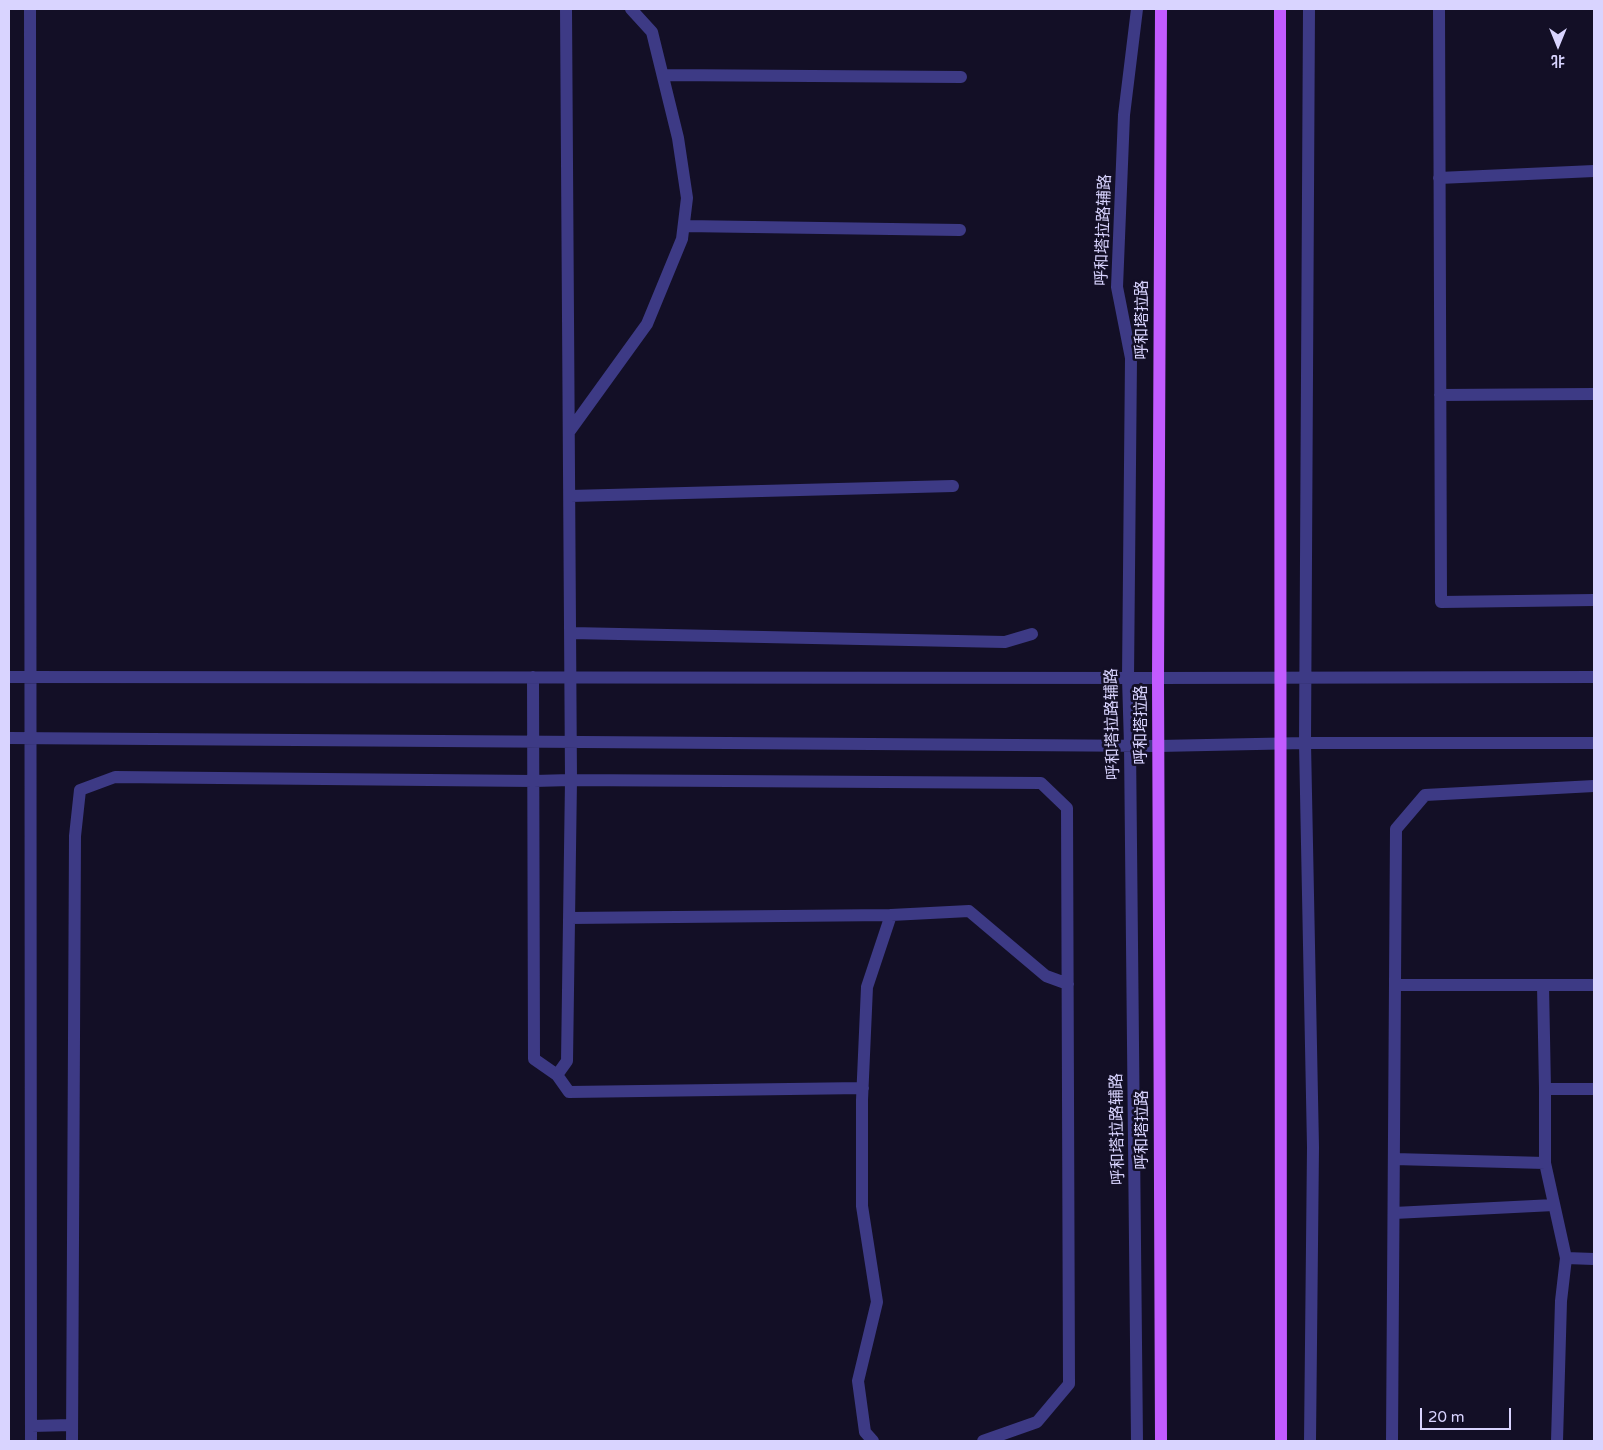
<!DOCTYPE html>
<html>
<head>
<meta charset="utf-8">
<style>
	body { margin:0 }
	#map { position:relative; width:1603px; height:1450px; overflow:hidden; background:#130f26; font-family:"Varela Round","Noto Sans SC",sans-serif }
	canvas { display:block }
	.frame { position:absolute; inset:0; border:10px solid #d9d4ff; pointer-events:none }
	.north { position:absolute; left:1533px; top:20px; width:50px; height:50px; -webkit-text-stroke:4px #130f26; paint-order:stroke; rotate:180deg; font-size:14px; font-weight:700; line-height:20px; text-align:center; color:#d9d4ff }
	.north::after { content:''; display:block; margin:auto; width:18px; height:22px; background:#d9d4ff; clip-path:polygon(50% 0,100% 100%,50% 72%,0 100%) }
	.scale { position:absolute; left:1420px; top:1408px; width:91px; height:22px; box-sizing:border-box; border:2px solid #d9d4ff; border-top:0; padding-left:6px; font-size:15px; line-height:18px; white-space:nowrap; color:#d9d4ff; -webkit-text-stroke:4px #130f26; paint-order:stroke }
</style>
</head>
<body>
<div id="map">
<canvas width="1603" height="1450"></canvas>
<div class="frame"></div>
<div class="north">北</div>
<div class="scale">20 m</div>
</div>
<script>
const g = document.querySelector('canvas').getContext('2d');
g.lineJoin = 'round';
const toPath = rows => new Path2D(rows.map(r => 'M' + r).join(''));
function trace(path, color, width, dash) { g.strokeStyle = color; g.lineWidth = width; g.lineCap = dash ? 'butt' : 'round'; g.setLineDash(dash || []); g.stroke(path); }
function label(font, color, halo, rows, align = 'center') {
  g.font = font + ' "Varela Round","Noto Sans SC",sans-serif'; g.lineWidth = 5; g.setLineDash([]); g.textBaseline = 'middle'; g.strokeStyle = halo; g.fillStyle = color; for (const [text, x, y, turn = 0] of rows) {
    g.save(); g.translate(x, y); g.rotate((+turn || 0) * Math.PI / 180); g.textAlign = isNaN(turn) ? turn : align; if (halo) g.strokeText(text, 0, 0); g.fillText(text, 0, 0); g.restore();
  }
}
trace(toPath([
	[30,9,31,1441],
	[1137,9,1124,115,1117,287,1131,358,1128,678,1130,745,1137,1441],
	[1309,9,1305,743,1313,1147,1310,1441],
	[1439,9,1441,602,1594,600],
	[663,75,961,77],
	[1439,178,1594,171],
	[684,226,960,230],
	[1440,395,1594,394],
	[569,432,647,324,682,239,687,198,678,138,652,32,631,9],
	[570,496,953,486],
	[571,633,1005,642,1032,634],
	[9,677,1158,678,1594,677],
	[533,677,534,1059,557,1075,567,1061,571,780,566,9],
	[9,738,1158,746,1305,743,1594,743],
	[569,918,891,915],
	[1395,985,1594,985],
	[1543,985,1545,1089,1594,1089],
	[557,1075,569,1092,863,1088],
	[1545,1089,1545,1163,1566,1258,1594,1259],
	[1394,1159,1545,1163],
	[1394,1213,1554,1205],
	[31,1426,72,1425],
	[72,1441,75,836,80,790,115,777,534,781,571,780,1041,783,1067,808,1069,1384,1037,1422,983,1441],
	[873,1441,865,1432,858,1381,877,1302,862,1206,862,1100,867,987,891,915,969,911,1046,976,1068,984],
	[1392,1441,1396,829,1425,795,1594,786],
	[1557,1441,1561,1301,1566,1258]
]), '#3d3a85', 12);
trace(toPath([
	[1280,9,1281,1441],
	[1161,1441,1158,678,1161,9]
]), '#c25bff', 12);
label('16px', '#d9d4ff', '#130f26', [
	["呼和塔拉路辅路",1104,230,-88],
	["呼和塔拉路",1143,320,-90],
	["呼和塔拉路辅路",1113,724,-91],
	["呼和塔拉路",1142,725,-90],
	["呼和塔拉路辅路",1118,1129,-91],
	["呼和塔拉路",1143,1130,-90]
]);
</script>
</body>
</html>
